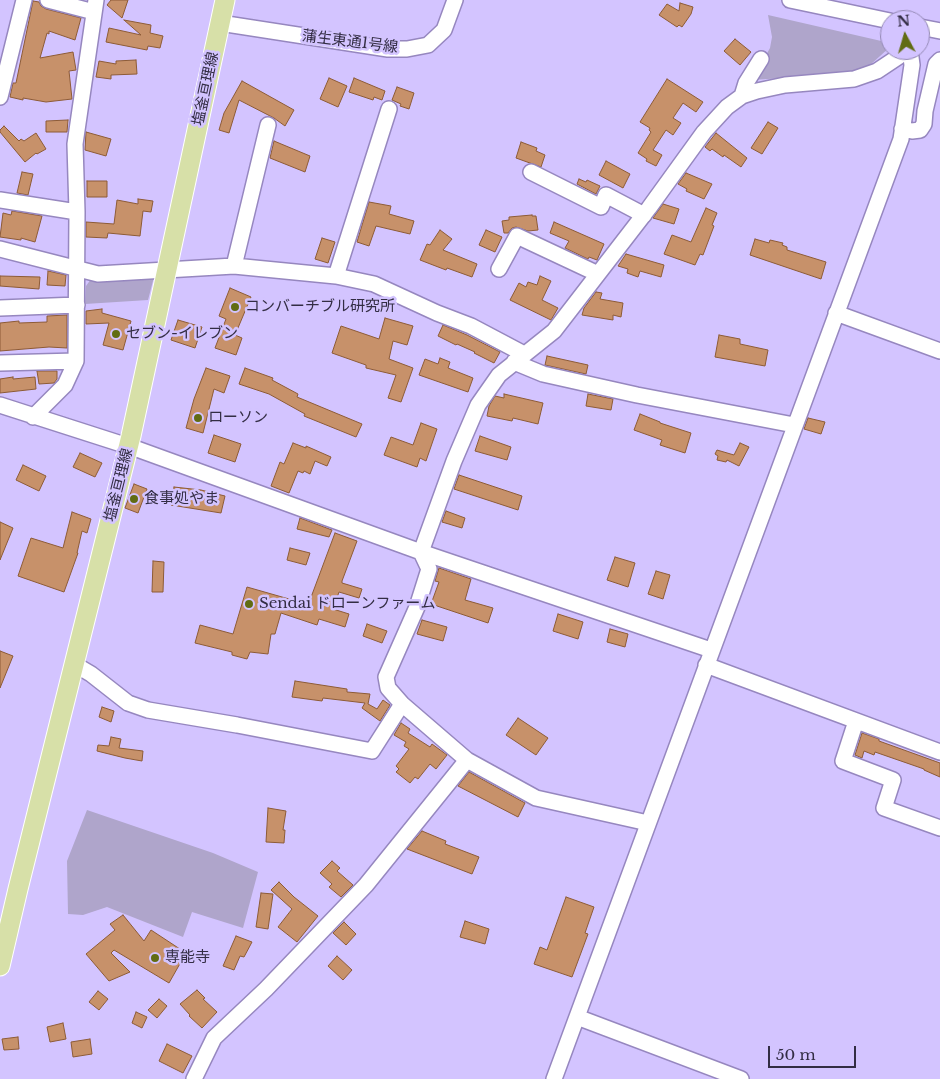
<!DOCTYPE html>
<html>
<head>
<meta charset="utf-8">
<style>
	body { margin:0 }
	#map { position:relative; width:940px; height:1079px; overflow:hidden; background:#d3c4ff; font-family:"Libre Baskerville",serif }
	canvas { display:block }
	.north { position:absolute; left:880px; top:10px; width:50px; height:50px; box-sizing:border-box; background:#d3c4ff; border:1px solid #9388b4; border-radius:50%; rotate:354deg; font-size:14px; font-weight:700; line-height:20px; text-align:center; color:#332d44 }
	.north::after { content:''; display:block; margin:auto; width:18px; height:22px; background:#616c13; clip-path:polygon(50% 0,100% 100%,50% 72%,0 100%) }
	.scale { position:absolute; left:768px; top:1046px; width:88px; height:22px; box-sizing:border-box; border:2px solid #332d44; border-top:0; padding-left:6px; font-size:15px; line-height:18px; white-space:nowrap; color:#332d44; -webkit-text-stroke:4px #d3c4ff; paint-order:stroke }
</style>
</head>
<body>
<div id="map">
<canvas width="940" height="1079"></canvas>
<div class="north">N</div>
<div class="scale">50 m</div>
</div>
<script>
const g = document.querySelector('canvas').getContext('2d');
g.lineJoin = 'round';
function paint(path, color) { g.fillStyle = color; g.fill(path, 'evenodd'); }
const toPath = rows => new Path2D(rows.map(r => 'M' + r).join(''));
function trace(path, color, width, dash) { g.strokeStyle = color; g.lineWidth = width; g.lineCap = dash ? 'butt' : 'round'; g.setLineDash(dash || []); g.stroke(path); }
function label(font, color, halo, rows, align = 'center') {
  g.font = font + ' "Libre Baskerville","Noto Sans JP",serif'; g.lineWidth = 5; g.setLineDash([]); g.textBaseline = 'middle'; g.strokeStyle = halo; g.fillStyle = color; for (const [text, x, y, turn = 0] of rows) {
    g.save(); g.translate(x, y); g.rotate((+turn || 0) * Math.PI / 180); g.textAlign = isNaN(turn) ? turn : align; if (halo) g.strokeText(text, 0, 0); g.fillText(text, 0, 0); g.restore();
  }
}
paint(toPath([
	[768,15,890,43,890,47,869,66,846,74,752,80,770,48,772,37],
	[154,277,148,300,85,304,86,286,91,279],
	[87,810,213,853,258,872,243,928,192,912,183,937,107,907,83,915,68,914,67,861]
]), '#afa5cb');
const building = toPath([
	[111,0,128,0,122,18,107,5,111,0],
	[33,1,39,2,41,6,46,9,81,18,75,40,49,31,49,34,47,33,40,58,73,52,76,70,69,71,72,99,46,102,23,98,23,100,10,97,13,83,16,83,33,1],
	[680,3,693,7,691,14,682,27,679,25,677,27,659,15,667,4,679,11,680,3],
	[124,20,151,25,150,33,163,36,160,48,148,46,147,50,106,42,109,28,141,35,124,20],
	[735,39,751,52,740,65,724,51,735,39],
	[136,60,137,74,111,75,111,79,96,77,99,61,116,64,116,61,136,60],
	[329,78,347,86,338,107,320,99,329,78],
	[354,78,385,91,382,100,374,97,373,100,349,92,354,78],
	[667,79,703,102,696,112,683,103,673,118,681,123,673,135,666,130,653,150,662,155,656,166,646,161,647,159,638,153,651,132,649,130,650,128,640,122,667,79],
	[242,81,294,110,285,126,274,118,239,100,229,133,219,130,224,113,242,81],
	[397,87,414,93,409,109,400,106,401,104,392,100,397,87],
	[68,120,67,132,46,132,46,121,68,120],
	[768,122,778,128,762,154,751,148,768,122],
	[4,126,19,141,21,139,24,141,36,133,46,149,37,154,36,153,25,162,0,132,0,130,4,126],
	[86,132,111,139,106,156,85,150,86,132],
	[716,133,747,158,741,167,724,155,723,157,712,149,710,151,705,147,716,133],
	[274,141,310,156,305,172,270,158,274,141],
	[521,142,537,148,536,151,545,155,541,167,516,158,521,142],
	[606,161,630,174,623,188,599,175,606,161],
	[22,172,33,174,28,195,17,193,22,172],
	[686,173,712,184,704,199,686,191,687,189,678,184,686,173],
	[579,179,586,182,587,180,600,186,596,194,577,184,579,179],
	[87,181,107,181,107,197,87,197,87,181],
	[138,199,153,201,151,212,143,211,140,236,108,233,107,238,86,237,86,222,114,224,117,200,138,204,138,199],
	[369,202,391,206,389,214,414,221,410,234,376,226,369,246,357,242,369,202],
	[663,204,679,209,674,224,653,218,663,204],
	[706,208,717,213,712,225,714,226,703,255,700,254,695,265,664,254,672,235,691,242,706,208],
	[12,211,42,216,35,242,21,238,21,240,0,237,3,213,11,215,12,211],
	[532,215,532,216,536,216,538,230,528,231,516,227,512,228,508,233,504,233,502,221,509,220,509,217,532,215],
	[554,222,604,244,597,260,589,257,588,259,565,248,569,241,550,233,554,222],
	[440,230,452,239,443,250,477,264,472,277,447,268,446,270,420,260,427,244,430,245,440,230],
	[486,230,502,237,495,252,479,245,486,230],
	[322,238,335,242,328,263,315,259,322,238],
	[755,239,769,243,770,240,783,243,782,245,787,247,787,250,826,262,821,279,750,255,755,239],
	[626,254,664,265,661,277,640,271,638,277,627,273,628,269,618,266,626,254],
	[48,271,66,275,65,286,47,285,48,271],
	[0,276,40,277,39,289,0,286,0,276],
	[540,276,551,281,542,300,558,308,551,320,510,300,519,283,526,287,528,282,537,285,540,276],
	[230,288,251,297,235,335,242,338,236,355,215,348,226,319,219,316,230,288],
	[596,292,602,293,600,299,623,303,621,317,613,315,613,320,582,315,584,308,596,292],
	[102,309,102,313,131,321,123,350,103,345,109,323,86,324,86,311,102,309],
	[67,315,67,348,49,347,0,351,0,323,19,321,19,323,47,322,47,316,67,315],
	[385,318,413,326,407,345,393,341,389,359,413,368,401,402,388,398,396,375,366,368,366,365,332,353,341,326,379,339,385,318],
	[178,320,202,327,195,348,171,340,178,320],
	[443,325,467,335,500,352,494,363,474,353,475,352,457,344,456,345,438,336,443,325],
	[719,335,740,339,740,344,768,350,765,366,715,357,719,335],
	[547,356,588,365,586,374,545,365,547,356],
	[440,358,450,362,448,368,473,378,468,392,419,375,425,359,438,364,440,358],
	[206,368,230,376,224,393,214,389,203,433,186,428,194,399,206,368],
	[245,368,273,378,272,380,298,394,297,397,362,424,356,437,304,416,305,414,269,394,239,384,245,368],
	[37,371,57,371,57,379,54,383,39,384,37,371],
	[13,377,13,379,35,377,36,389,0,393,0,379,13,377],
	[504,394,543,403,538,424,513,418,512,421,487,416,489,406,495,396,504,398,504,394],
	[588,394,613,399,611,410,586,406,588,394],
	[640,414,660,422,660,423,691,433,685,453,660,445,662,440,634,430,640,414],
	[808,418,825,422,821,434,804,429,808,418],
	[421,423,437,429,426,461,420,458,417,467,384,455,391,437,413,445,421,423],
	[214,435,241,444,235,462,208,453,214,435],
	[480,436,511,447,507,460,475,451,480,436],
	[293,443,306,448,306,446,331,457,327,466,315,461,310,474,304,471,303,473,298,471,289,493,271,486,280,462,284,464,293,443],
	[740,443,749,447,739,466,727,460,726,462,717,460,718,456,715,454,717,450,734,455,740,443],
	[80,453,102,463,95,477,73,467,80,453],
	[23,465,46,476,39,491,16,480,23,465],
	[459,475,522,496,518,510,454,489,459,475],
	[134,484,147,489,138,513,125,508,134,484],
	[174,487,201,490,225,496,221,513,171,505,174,487],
	[446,511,465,518,462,528,442,522,446,511],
	[72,512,91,519,87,533,82,531,77,553,78,553,64,592,18,576,31,538,63,548,72,512],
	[300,518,332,530,329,537,297,529,300,518],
	[0,522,13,528,0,560,0,522],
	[335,533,357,541,342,581,342,583,362,589,359,598,339,592,333,609,349,614,345,627,319,619,317,625,281,613,275,634,271,634,268,654,250,652,247,659,232,655,232,652,195,643,200,625,233,634,247,587,296,601,295,604,307,608,335,533],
	[290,548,310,553,306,565,287,560,290,548],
	[615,557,635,563,628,587,607,580,615,557],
	[153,561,164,562,163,592,152,592,153,561],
	[439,568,471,579,465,600,493,608,488,623,431,604,439,582,435,581,439,568],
	[656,571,670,575,663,599,648,594,656,571],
	[558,614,583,622,578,639,553,631,558,614],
	[422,620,447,627,443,641,417,634,422,620],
	[367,624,387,631,382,643,363,636,367,624],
	[610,629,628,634,625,647,607,642,610,629],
	[0,651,13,656,0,688,0,651],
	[295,681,347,689,347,692,370,694,368,704,377,709,383,700,390,705,380,721,362,708,365,703,323,698,322,701,292,697,295,681],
	[102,707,114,711,111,722,99,717,102,707],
	[518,718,548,738,536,755,506,735,518,718],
	[401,723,410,729,408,733,430,747,432,744,447,755,436,769,430,764,418,779,415,777,410,783,396,772,399,769,396,766,409,749,404,746,406,742,394,735,401,723],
	[862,733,879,739,879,741,940,763,940,777,924,770,924,769,875,752,874,755,864,751,862,758,855,755,862,733],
	[111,737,121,739,119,748,143,751,142,761,125,758,97,751,98,745,109,746,111,737],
	[469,772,525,803,518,817,458,786,469,772],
	[268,808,286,811,283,830,285,830,284,843,266,842,268,808],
	[422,831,446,841,445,844,479,857,472,874,407,849,422,831],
	[332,861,340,868,337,871,353,885,341,897,329,887,332,884,320,873,332,861],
	[279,882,294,897,318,916,297,942,278,927,292,909,271,890,279,882],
	[261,893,273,894,268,929,256,927,261,893],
	[566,897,594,907,585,933,588,934,572,977,534,964,540,947,547,950,566,897],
	[123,915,144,941,151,930,186,953,169,983,114,950,111,953,130,972,109,981,86,954,115,930,110,924,123,915],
	[465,921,489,929,485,944,460,937,465,921],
	[344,922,356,934,346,945,333,933,344,922],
	[236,936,252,942,244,957,240,956,234,970,223,966,236,936],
	[337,956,352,970,343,980,328,966,337,956],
	[197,990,205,998,203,999,217,1012,202,1028,189,1016,190,1015,180,1004,197,990],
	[98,991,108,999,99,1010,89,1002,98,991],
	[159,999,167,1006,157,1018,148,1010,159,999],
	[136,1012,147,1017,142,1028,132,1023,136,1012],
	[63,1023,66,1039,50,1042,47,1027,63,1023],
	[18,1037,19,1049,4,1050,2,1039,18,1037],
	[90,1039,92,1054,73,1057,71,1042,90,1039],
	[167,1044,192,1056,183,1073,159,1061,167,1044]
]);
paint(building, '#c7916a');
trace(building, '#8d5b36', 1);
const minor = toPath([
	[48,0,94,12],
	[790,0,890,21],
	[220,23,388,49,407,49,428,45,444,30,455,0],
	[920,27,940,31],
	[742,96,746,83,761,59],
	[0,97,24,0],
	[902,129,912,131,920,130,924,124,925,111,936,64,940,60],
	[531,172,601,207,606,195,644,215],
	[0,200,77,212],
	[0,249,98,274,234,266,336,276,374,284,437,313,471,326,524,354],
	[234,266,268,125],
	[499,269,517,236,598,274],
	[336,276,389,109],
	[0,308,77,305],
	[836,313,940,351],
	[514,362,543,374,637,395,794,425],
	[0,363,76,361],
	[0,405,137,449,421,552,429,569,417,607,386,677,388,688,402,704,467,760,536,798,648,823],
	[33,417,65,385,76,361,77,212,75,144,96,0],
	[711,650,421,552,454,461,478,405,499,375,554,331,649,208,704,132,727,107,742,96,757,91,785,85,854,79,877,71,898,57,904,50],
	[74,664,91,674,128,703,148,710,237,725,372,751,402,704],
	[706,665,940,752],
	[856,721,843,761,893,780,884,808,940,828],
	[577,1017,741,1079],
	[194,1079,214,1038,266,989,366,885,467,760],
	[554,1079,901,139,912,65,910,50]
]);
const major = toPath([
	[0,966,18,889,131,436,225,0]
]);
trace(minor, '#9687bf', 18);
trace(major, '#fff', 21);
trace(minor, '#fff', 15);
trace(major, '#d7e0a8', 19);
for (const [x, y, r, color] of [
	[235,307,5,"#616c13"],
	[116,334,5,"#616c13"],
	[198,418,5,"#616c13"],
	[134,499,5,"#616c13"],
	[249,604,5,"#616c13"],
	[155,958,5,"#616c13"]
]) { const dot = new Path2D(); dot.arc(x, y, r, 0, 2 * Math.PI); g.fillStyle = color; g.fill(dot); trace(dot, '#d3c4ff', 2); }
label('15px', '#332d44', '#d3c4ff', [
	["蒲生東通1号線",350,42,7],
	["塩釜亘理線",206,89,-78],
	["塩釜亘理線",119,485,-76]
]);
label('15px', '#332d44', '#d3c4ff', [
	["コンバーチブル研究所",245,307],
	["セブン-イレブン",126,334],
	["ローソン",208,418],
	["食事処やま",144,499],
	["Sendai ドローンファーム",259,604],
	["専能寺",165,958]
], 'left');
</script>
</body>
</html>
